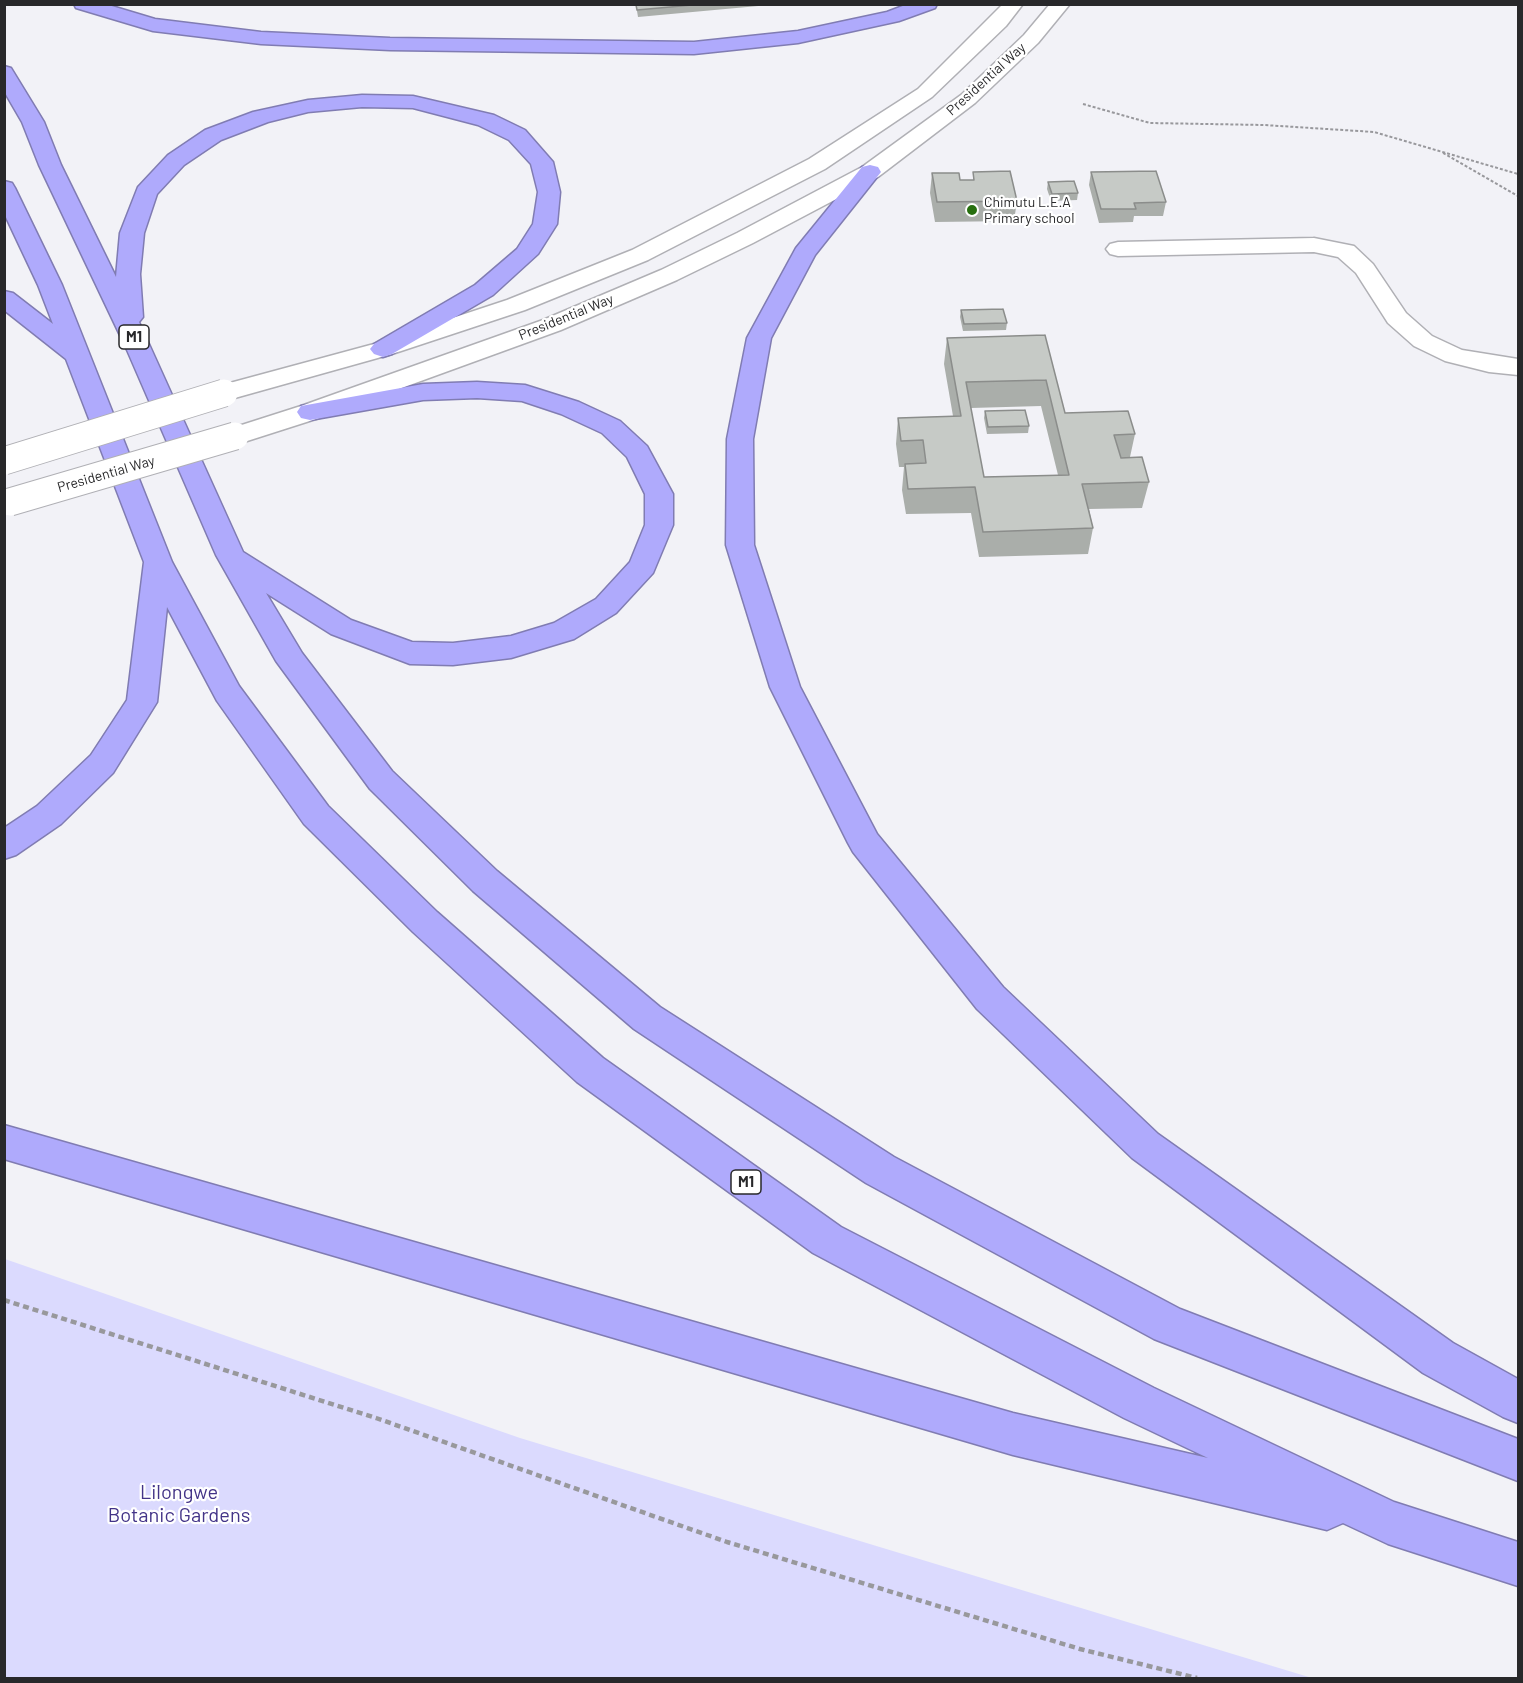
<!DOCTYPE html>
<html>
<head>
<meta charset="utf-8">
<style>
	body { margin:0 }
	#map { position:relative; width:1523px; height:1683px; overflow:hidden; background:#f2f2f7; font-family:Barlow,sans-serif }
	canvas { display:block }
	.frame { position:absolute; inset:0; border:6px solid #28282a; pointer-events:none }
</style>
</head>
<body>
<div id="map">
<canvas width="1523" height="1683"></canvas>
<div class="frame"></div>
</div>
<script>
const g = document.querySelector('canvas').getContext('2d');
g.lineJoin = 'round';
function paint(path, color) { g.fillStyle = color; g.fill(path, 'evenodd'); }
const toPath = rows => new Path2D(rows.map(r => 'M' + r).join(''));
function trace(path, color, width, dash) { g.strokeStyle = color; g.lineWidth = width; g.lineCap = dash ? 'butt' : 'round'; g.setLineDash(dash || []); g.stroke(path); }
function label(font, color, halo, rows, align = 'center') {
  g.font = font + ' Barlow,sans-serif'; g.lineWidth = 4.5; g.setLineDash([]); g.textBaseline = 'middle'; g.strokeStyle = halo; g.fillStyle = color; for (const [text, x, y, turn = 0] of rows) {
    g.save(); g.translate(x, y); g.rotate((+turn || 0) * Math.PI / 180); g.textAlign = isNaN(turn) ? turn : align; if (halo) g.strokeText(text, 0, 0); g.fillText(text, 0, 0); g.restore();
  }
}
paint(toPath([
	[5,1259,520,1438,1312,1678,5,1678]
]), '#dbdafe');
const street = toPath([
	[1314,238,1354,246,1373,264,1406,313,1432,336,1462,350,1518,359,1518,375,1489,372,1445,361,1414,346,1388,323,1356,273,1338,257,1314,252,1118,256,1110,254,1106,249,1110,244,1118,242,1314,238]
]);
const secondary = toPath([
	[1003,4,1023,4,1006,26,932,97,825,169,648,260,525,310,392,354,224,401,215,399,211,393,215,387,374,344,507,300,632,250,809,159,918,89,1003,4],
	[1050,4,1070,4,1038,43,975,103,878,177,753,243,677,280,561,330,319,418,244,442,235,444,226,442,222,436,226,430,301,406,543,320,661,270,737,233,862,167,961,95,1024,35,1050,4]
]);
const highway = toPath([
	[74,4,105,4,155,19,261,32,390,38,694,42,798,31,887,12,908,4,937,4,935,8,899,21,798,43,694,54,390,50,261,44,153,31,76,8,74,4],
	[4,66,11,68,44,122,61,165,116,277,120,233,138,187,168,155,205,130,253,112,308,100,362,95,413,96,494,115,525,130,553,162,560,192,557,224,538,254,493,295,392,354,383,357,374,354,370,349,374,344,475,285,517,249,533,224,538,192,531,164,509,140,478,125,413,108,362,107,308,112,268,122,221,140,184,165,157,194,144,233,140,274,143,317,139,322,243,552,351,620,412,642,453,643,511,636,554,623,596,599,630,562,645,525,645,494,627,457,602,433,561,414,522,401,477,398,423,400,310,420,301,418,297,412,301,406,423,384,477,382,525,385,579,402,620,421,647,446,673,494,673,525,653,573,616,613,574,639,511,658,453,665,410,664,331,634,266,593,302,653,392,771,497,871,660,1007,894,1157,1180,1309,1518,1439,1518,1481,1154,1339,866,1183,634,1029,473,891,370,789,276,661,216,555,127,350,39,165,22,122,4,91,4,66],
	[870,165,878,167,881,172,815,255,771,338,753,439,754,545,800,687,877,834,1003,987,1158,1134,1453,1343,1518,1379,1518,1423,1503,1417,1423,1373,1132,1158,977,1009,853,852,848,843,770,687,726,545,727,439,747,338,796,248,862,167,870,165],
	[4,181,12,183,15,188,62,285,172,562,239,686,328,806,437,912,603,1058,841,1227,1154,1388,1394,1502,1518,1542,1518,1586,1388,1544,1343,1523,1327,1530,1013,1455,4,1159,4,1125,1013,1413,1208,1458,1124,1418,813,1253,577,1082,413,932,304,824,217,701,167,607,157,702,113,773,61,824,16,855,4,859,4,828,37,806,91,755,127,700,144,562,66,359,4,310,4,291,13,293,53,324,38,285,4,213,4,181]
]);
trace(street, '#b0b0b5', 3);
trace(secondary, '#b0b0b5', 3);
trace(highway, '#807cb2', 3);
trace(toPath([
	[1083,104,1150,123,1264,125,1374,132,1518,174],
	[1443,153,1518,196]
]), '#98989c', 2, [3, 2]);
trace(toPath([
	[4,1300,376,1418,727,1542,1080,1649,1197,1678]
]), '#98989c', 4.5, [6, 4]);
paint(street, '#fff');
paint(secondary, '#fff');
paint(highway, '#afaafc');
const secondaryBridge = toPath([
	[4,461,224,393],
	[10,502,235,436]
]);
trace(secondaryBridge, '#b0b0b5', 29, []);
trace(secondaryBridge, '#fff', 27);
paint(toPath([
	[643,4,780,4,638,17,636,5],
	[973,172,1017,201,1014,221,935,222,930,193,932,173,960,180,973,180],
	[1091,172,1166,202,1163,216,1134,216,1133,222,1099,223,1089,185],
	[1048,182,1078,193,1077,200,1051,201,1047,189],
	[961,310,1007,323,1006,330,963,331,960,317],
	[1045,335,1065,413,1135,434,1130,457,1149,482,1142,508,1089,509,1093,528,1088,554,979,557,971,513,906,514,902,490,904,467,899,467,896,444,898,418,953,416,944,364,947,338],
	[1041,406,1058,475,984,477,971,408],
	[985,411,1029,426,1028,433,987,434,984,418]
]), '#aaaeaa');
const building = toPath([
	[643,4,703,4,637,10,636,5,643,4],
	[1010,171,1017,201,937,202,932,173,959,173,960,180,974,180,973,172,1010,171],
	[1156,171,1166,202,1134,203,1136,209,1101,209,1091,172,1156,171],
	[1074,181,1078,193,1052,194,1048,182,1074,181],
	[1003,309,1007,323,964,324,961,310,1003,309],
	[1045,335,1065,413,1128,411,1135,434,1114,435,1121,458,1142,457,1149,482,1082,484,1093,528,983,532,975,487,908,489,905,464,926,463,923,440,901,441,898,418,961,416,947,338,1045,335],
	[1046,380,1069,475,984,477,966,382,1046,380],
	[1025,410,1029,426,988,427,985,411,1025,410]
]);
paint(building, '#c6cac6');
trace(building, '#8b8d8b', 1.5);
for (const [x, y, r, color] of [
	[972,210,6,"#276f0f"]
]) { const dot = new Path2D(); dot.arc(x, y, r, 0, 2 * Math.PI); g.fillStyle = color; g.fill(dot); trace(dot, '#fff', 2); }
label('14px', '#28282a', '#fff', [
	["Presidential Way",986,79,-42],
	["Presidential Way",566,317,-22],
	["Presidential Way",106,474,-16]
]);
label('14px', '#28282a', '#fff', [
	["Chimutu L.E.A",984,202],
	["Primary school",984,218]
], 'left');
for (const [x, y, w] of [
	[134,337,30],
	[746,1182,30]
]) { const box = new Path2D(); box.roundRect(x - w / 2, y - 12, w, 24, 4.5); g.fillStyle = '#fff'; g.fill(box); trace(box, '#28282a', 1.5); }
label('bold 15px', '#28282a', null, [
	["M1",134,337],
	["M1",746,1182]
]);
label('20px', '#433488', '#fff', [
	["Lilongwe",179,1492],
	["Botanic Gardens",179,1515]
]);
</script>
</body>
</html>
